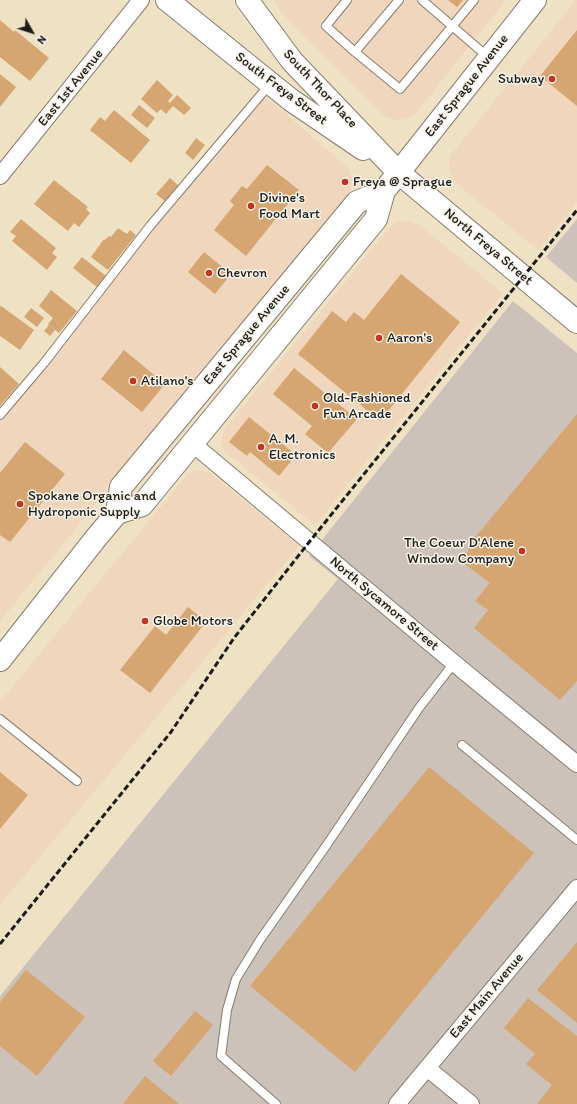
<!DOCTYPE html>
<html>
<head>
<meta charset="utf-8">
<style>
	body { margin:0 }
	#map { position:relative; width:577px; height:1104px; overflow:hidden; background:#efe1c4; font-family:Itim,sans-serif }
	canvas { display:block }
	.north { position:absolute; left:12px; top:12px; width:40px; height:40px; -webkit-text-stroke:3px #f7f3e8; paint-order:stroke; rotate:129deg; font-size:11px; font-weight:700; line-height:16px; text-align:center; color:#1c1c1c }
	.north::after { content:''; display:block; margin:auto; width:14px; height:18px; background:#1c1c1c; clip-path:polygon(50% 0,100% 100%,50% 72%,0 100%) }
</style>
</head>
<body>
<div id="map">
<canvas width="577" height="1104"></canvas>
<div class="north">N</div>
</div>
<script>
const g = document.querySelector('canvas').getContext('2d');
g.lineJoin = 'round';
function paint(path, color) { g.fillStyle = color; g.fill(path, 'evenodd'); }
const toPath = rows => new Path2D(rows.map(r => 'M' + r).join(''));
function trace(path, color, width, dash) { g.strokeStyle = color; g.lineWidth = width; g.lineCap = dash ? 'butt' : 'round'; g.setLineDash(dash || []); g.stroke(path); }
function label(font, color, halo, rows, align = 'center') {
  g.font = font + ' Itim,sans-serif'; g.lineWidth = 3; g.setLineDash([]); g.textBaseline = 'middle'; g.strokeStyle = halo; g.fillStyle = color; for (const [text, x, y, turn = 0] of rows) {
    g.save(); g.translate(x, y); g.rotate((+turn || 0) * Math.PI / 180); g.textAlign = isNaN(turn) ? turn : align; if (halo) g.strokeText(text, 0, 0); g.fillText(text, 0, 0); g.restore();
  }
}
paint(toPath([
	[273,0,506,0,416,113,406,119,395,120,383,115,286,17],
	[576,0,577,0,577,202,538,250,462,188,453,178,449,167,450,156],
	[258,90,347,167,352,178,351,188,347,196,0,621,0,410],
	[399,221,409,221,419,225,503,293,315,525,227,453,222,446,222,438,225,429,391,226],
	[201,470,210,473,299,546,0,905,0,702,185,477,193,471]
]), '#efd6bc');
paint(toPath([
	[577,219,577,283,546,257],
	[513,301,577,353,577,1104,0,1104,0,996,338,579,309,556]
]), '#cdc2b9');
paint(toPath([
	[448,0,463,0,457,7],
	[0,20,14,32,15,30,49,58,30,81,0,57],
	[577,30,577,106,540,76],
	[0,74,16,87,0,107],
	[157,80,173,95,168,101,170,103,177,95,191,108,184,115,173,106,166,114,161,109,157,113,141,99],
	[139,105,155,118,147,128,131,115],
	[114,110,150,140,131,163,90,130,100,117,105,121],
	[196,138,205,145,193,160,185,153],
	[267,165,299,190,246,256,214,230,234,205,230,201,242,186,247,189],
	[170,178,180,187,166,202,156,194],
	[54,180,88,207,86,209,90,213,79,227,74,223,68,231,34,204],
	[21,219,56,248,52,253,57,257,47,270,12,241,16,236,10,232],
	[118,228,127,234,130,230,136,235,108,270,91,257,104,239,105,240,109,236,111,237],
	[204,252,231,274,215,294,188,272],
	[82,257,106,276,97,287,73,268],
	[401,274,460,322,380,421,298,354,332,311,346,322,354,312,364,320],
	[51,290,77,311,59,333,48,324,53,318,39,306],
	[1,306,34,330,20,350,0,336,0,307],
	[31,308,44,318,37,327,24,317],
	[49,325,55,330,50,336,44,331],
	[124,350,165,384,142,412,101,379],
	[0,367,19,384,0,406],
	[294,368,357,419,328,453,305,434,312,426,273,394],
	[577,414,577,681,560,700,474,628,488,610,475,601,490,583,462,562,473,540],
	[249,417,296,455,279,476,250,452,247,456,229,442],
	[25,442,65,474,10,542,0,535,0,473],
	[188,607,206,622,150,693,120,670,155,626,166,635],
	[429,767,534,853,355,1072,250,986],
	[0,772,28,795,0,829],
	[577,942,577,1023,537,990],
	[26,970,85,1017,37,1076,0,1046,0,1002],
	[528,998,577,1036,577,1104,537,1104,552,1085,526,1064,535,1054,504,1028],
	[195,1011,213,1025,171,1076,153,1061],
	[145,1076,179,1104,123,1104]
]), '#d6a672');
const lane = toPath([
	[347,0,326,26,355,52],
	[399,0,355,52,400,89,474,0],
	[422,0,488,57],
	[0,415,44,363,150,226,270,84],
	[0,719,77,781],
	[462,745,577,840],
	[276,1104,221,1056,227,1010,236,979,260,940,326,846,419,708,454,663]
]);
const street = toPath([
	[0,176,141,0],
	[193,444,454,663,577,764],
	[427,1068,471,1104],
	[397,1104,577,888]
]);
const primary = toPath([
	[167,0,291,100,363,149],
	[247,0,292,61,399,173,577,322],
	[117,513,121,487,357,202,384,191],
	[0,660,96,538,117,513,142,505,376,219,384,191,535,0]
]);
trace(lane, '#867e70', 10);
trace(street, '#867e70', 18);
trace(primary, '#867e70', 24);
trace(lane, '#fff', 8);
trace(street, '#fff', 16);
trace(primary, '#fff', 22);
trace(toPath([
	[0,944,171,732,234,638,310,541,577,210]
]), '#1c1c1c', 3, [6, 3]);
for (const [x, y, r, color] of [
	[552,79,4,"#c8321e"],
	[345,182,4,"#c8321e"],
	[251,206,4,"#c8321e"],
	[209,273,4,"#c8321e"],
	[379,338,4,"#c8321e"],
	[133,381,4,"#c8321e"],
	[315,406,4,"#c8321e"],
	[261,447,4,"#c8321e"],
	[20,504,4,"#c8321e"],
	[522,551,4,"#c8321e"],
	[145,621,4,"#c8321e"]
]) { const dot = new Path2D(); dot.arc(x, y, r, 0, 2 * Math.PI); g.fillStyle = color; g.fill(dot); trace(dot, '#f7f3e8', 1.5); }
label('14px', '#1c1c1c', '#f7f3e8', [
	["Subway",544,79,"right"],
	["Freya @ Sprague",353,182],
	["Divine's",259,198],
	["Food Mart",259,214],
	["Chevron",217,273],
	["Aaron's",387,338],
	["Atilano's",141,381],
	["Old-Fashioned",323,398],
	["Fun Arcade",323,414],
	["A. M.",269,439],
	["Electronics",269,455],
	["Spokane Organic and",28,496],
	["Hydroponic Supply",28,512],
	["The Coeur D'Alene",514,543,"right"],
	["Window Company",514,559,"right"],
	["Globe Motors",153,621]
], 'left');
label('14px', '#1c1c1c', '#f7f3e8', [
	["East Sprague Avenue",467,86,-52],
	["East 1st Avenue",71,88,-51],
	["South Freya Street",281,89,37],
	["South Thor Place",320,89,47],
	["North Freya Street",488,247,40],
	["East Sprague Avenue",247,335,-50],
	["North Sycamore Street",384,604,40],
	["East Main Avenue",487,996,-50]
]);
</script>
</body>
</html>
